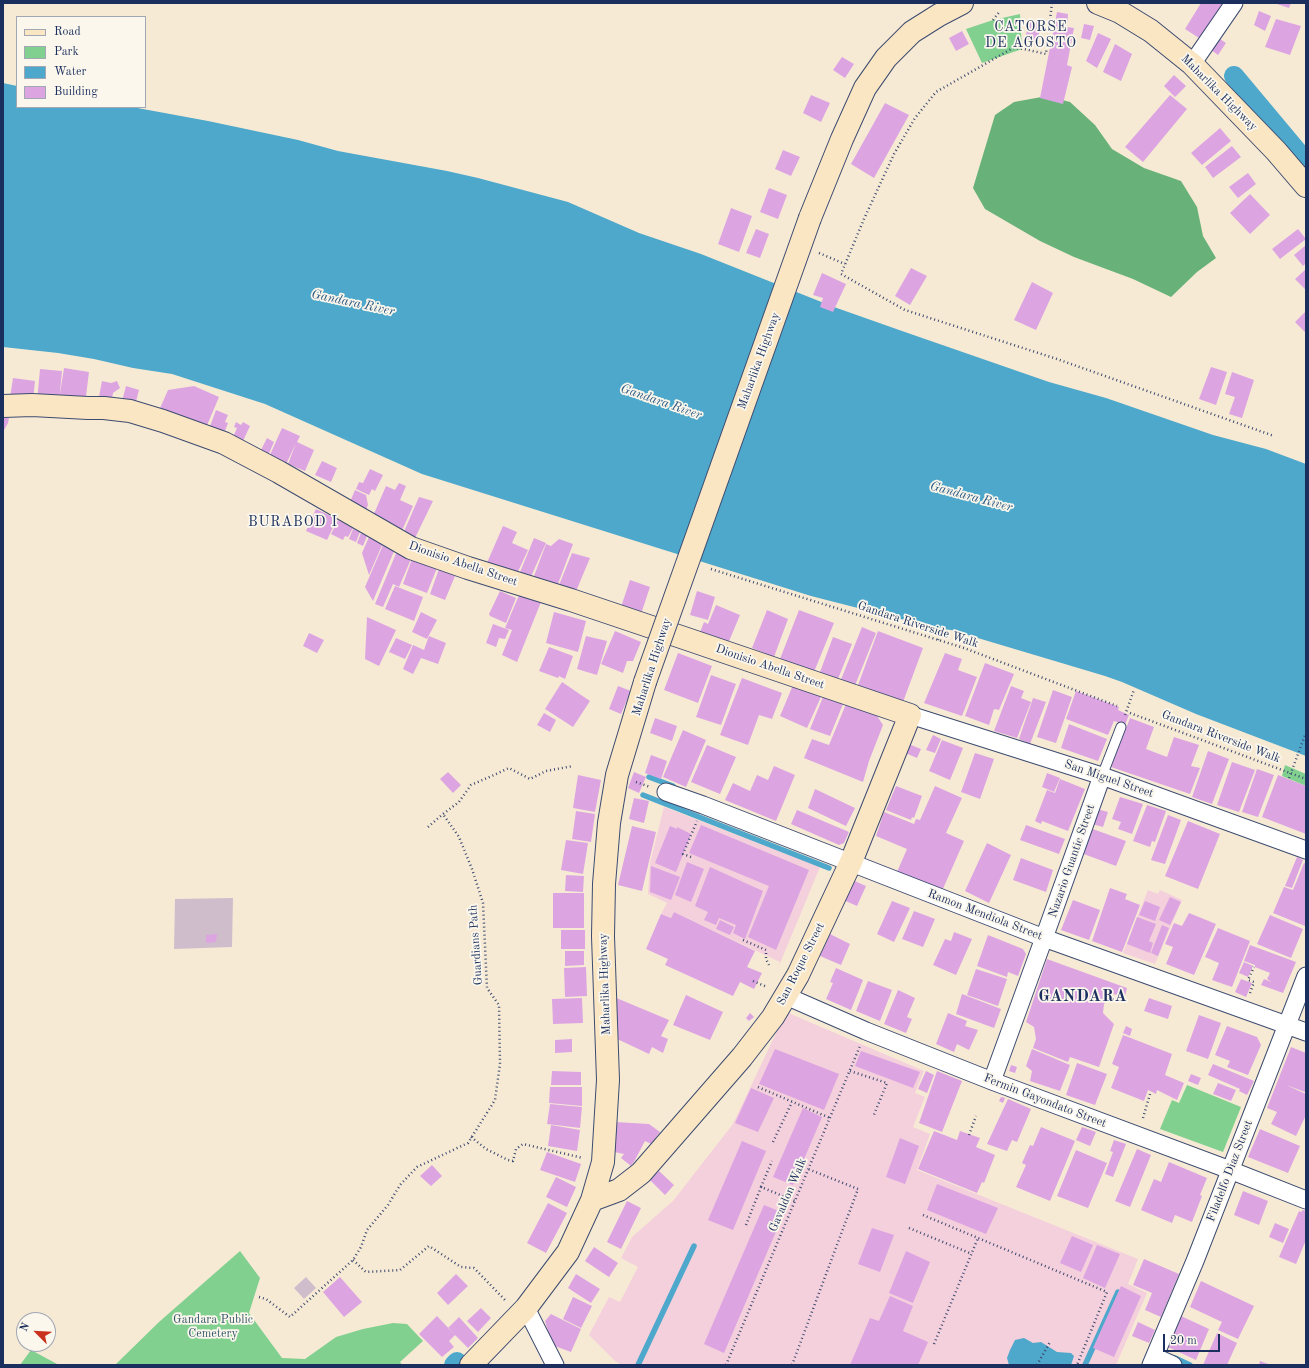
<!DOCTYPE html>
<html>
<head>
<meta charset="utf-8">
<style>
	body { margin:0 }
	#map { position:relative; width:1309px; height:1368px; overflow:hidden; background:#f7ead5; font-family:"Old Standard TT",serif }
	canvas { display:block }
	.frame { position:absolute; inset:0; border:4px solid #1b2f5e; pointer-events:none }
	.legend { position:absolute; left:16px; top:16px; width:130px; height:92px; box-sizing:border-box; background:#fbf7ec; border:1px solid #a1a7b3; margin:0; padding:5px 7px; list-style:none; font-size:12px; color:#1b2f5e }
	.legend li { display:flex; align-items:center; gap:8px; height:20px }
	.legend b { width:20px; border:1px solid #a1a7b3 }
	.north { position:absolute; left:16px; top:1312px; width:40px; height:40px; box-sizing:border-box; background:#fbf7ec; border:1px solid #a1a7b3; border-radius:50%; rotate:294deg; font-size:11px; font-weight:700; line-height:16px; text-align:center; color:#1b2f5e }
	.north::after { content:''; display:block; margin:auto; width:14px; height:18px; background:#c8321e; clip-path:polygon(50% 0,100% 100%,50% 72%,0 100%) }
	.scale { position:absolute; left:1163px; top:1334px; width:57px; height:18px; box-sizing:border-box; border:2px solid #1b2f5e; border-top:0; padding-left:5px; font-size:12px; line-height:14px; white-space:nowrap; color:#1b2f5e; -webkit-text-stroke:3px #fbf7ec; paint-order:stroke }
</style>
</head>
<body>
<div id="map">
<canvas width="1309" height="1368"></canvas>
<div class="frame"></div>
<ul class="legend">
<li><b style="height:5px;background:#fbe6c4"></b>Road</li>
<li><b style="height:11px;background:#81d090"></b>Park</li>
<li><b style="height:11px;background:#4da8cb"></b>Water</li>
<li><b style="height:11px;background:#dca5e2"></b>Building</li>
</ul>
<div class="north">N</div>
<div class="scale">20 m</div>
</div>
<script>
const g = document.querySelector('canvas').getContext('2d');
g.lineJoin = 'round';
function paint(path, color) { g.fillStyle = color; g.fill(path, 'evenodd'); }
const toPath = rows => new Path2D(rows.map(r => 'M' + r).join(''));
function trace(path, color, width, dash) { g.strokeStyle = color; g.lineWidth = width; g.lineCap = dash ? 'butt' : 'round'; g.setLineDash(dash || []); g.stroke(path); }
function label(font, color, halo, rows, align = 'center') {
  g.font = font + ' "Old Standard TT",serif'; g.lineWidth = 3.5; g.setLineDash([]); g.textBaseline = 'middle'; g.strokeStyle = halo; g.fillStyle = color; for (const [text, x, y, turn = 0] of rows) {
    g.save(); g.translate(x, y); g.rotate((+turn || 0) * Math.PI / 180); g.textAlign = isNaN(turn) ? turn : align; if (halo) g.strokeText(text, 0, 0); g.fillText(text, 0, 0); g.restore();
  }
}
paint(toPath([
	[664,807,820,867,776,973,780,962,674,912,671,918,661,914,667,903,648,894,650,863],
	[1148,890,1158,894,1160,890,1182,900,1155,964,1123,953],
	[786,1012,924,1071,915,1093,925,1097,913,1127,930,1134,917,1170,1138,1259,1128,1284,1147,1293,1116,1365,622,1365,615,1361,589,1335,609,1297,620,1302,638,1267,621,1258,632,1237,673,1201,733,1124]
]), '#f4cfdc');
paint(toPath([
	[233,898,232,947,174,949,175,899],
	[306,1277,316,1288,304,1299,294,1288]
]), '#d0bdcc');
paint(toPath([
	[1020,14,1022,49,982,63,966,29,993,20],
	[1285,765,1306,774,1306,786,1282,776],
	[1187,1085,1241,1107,1223,1152,1160,1129,1172,1100,1179,1103],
	[240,1251,260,1278,249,1313,282,1358,305,1359,336,1337,363,1329,393,1323,407,1324,423,1341,400,1362,402,1365,113,1365,115,1365,159,1322],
	[31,1350,59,1365,20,1365]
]), '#81d090');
paint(toPath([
	[1047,96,1070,102,1095,125,1112,149,1144,168,1181,181,1197,207,1203,236,1216,258,1197,272,1171,297,1133,279,1074,257,1040,241,985,209,973,188,995,115,1014,102]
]), '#68b27a');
paint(toPath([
	[3,83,17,86,17,107,132,107,208,121,298,140,338,151,447,171,478,178,568,202,639,233,701,254,834,307,902,331,1049,382,1106,398,1213,435,1266,449,1306,464,1306,756,1196,714,1122,682,1105,676,951,630,936,628,811,596,422,474,265,404,172,374,133,368,94,359,58,353,3,347],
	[1024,1338,1033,1343,1041,1342,1057,1352,1071,1353,1074,1356,1071,1365,1009,1365,1007,1358,1010,1350,1015,1340]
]), '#4da8cb');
trace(toPath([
	[649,777,673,786],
	[643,795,829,868],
	[1175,1358,1190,1365],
	[638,1365,694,1246],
	[1085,1365,1118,1292]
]), '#4da8cb', 5.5);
trace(toPath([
	[1234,76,1306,162],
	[454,1365,457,1362]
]), '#4da8cb', 20);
paint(toPath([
	[1201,3,1228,3,1199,38,1185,29],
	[1274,3,1291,3,1289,8],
	[1259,11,1271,16,1265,31,1254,25],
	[1057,12,1068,14,1067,27,1074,28,1067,65,1072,67,1063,104,1040,98],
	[1276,19,1301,26,1290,55,1265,47],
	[1030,21,1042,24,1036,44,1024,41],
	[1084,24,1094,26,1090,40,1081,38],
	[962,31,969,44,956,51,949,38],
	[1098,33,1111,39,1097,68,1086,61],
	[1217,37,1226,43,1218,55,1210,49],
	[1115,44,1132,54,1121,81,1103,72],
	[842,57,854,64,845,78,833,70],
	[1174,75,1186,86,1175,97,1164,86],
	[811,95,830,103,821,122,803,113],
	[1170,95,1187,109,1143,162,1125,147],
	[885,103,909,115,874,178,851,164],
	[1220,128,1231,141,1202,165,1191,153],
	[1232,146,1241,157,1213,178,1205,167],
	[783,150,800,157,791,176,775,169],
	[1248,173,1256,184,1238,198,1229,187],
	[769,188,787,195,778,219,760,212],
	[1250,194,1270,215,1250,234,1230,213],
	[731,208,752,216,739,252,718,244],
	[756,229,769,234,760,258,746,253],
	[1298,229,1306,239,1280,259,1272,249],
	[1306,245,1306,263,1303,266,1294,255],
	[911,268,927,276,910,305,895,296],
	[1306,269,1306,290,1295,279],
	[822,273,846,284,833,312,820,307,823,298,813,295],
	[1032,282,1053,293,1036,330,1014,320],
	[1306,311,1306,333,1295,322],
	[1211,367,1227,372,1216,405,1199,399],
	[64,368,89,372,85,404,59,400],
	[40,369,62,371,59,403,37,401],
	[1232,372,1254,380,1242,418,1229,414,1235,397,1225,394],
	[13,378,35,381,33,401,10,398],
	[102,381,111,383,117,381,120,388,113,393,111,404,98,402],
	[126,386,139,390,134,409,121,405],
	[194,386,219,397,203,435,157,415,168,390],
	[216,410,228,415,225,422,228,423,225,431,222,430,221,433,209,429],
	[3,418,9,418,8,423,3,432],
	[236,422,241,425,243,422,250,426,243,441,233,437,237,428,234,427],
	[282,428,300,436,297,442,314,450,305,471,288,464,296,443,283,471,269,457],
	[267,438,274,442,267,458,257,458],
	[322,461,337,468,331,482,315,475],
	[370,469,383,475,375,491,372,489,369,495,356,489,359,482,363,483],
	[399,483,406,486,400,500,413,506,400,535,373,516,386,486,395,490],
	[355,490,366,495,368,505,364,515,347,509],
	[419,497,433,501,414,540,402,536],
	[316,509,337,519,327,540,306,531],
	[338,520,353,528,348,537,345,536,343,540,331,534],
	[503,526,517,532,512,543,528,550,515,578,486,565],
	[353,529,360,532,356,542,349,539],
	[361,533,367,536,363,546,357,543],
	[369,537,383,543,369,575,362,553],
	[534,538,546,543,529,581,518,577],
	[559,539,573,544,555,592,531,584,546,544,551,546],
	[383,545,395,549,373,601,365,587],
	[397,551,412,557,399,587,393,584,383,607,375,604],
	[572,553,590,558,574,596,557,590],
	[412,559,437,568,427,593,403,584],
	[439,569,455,576,445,600,430,594],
	[630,580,650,587,641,614,621,607],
	[395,586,423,597,414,621,385,609],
	[500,591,516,598,506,623,490,616,489,614],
	[697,591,715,597,708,620,690,615],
	[520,593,541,602,517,662,502,655,512,630,505,628],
	[716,605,740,615,727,646,699,635,704,622,708,624],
	[767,610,788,619,774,657,752,648],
	[799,610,834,623,814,672,780,659],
	[421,612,437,620,427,639,412,632],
	[554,612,586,621,578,652,546,643],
	[367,617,396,630,379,666,365,659],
	[493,624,509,630,505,639,499,638,496,647,486,643],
	[862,627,876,633,854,688,840,682],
	[615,631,641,642,633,661,627,661,623,673,601,664],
	[878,631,923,648,903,702,858,685],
	[309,633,324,640,317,653,303,646],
	[429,636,446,643,438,664,421,658,413,674,403,669,413,645,424,650],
	[586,636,607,641,597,675,577,669],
	[833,637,852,644,838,679,820,672],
	[396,638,412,645,405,659,389,652],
	[549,647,573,656,565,679,559,676,558,678,539,671],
	[678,653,712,666,698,703,664,690],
	[945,653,962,659,958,670,977,677,962,716,924,703],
	[985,663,1014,674,999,710,994,709,989,725,965,716],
	[711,675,736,684,721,725,696,717],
	[742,678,782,693,772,719,759,715,748,745,720,735],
	[562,682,590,701,573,727,545,709],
	[793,685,821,697,807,728,780,716],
	[618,686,631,691,621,714,609,709],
	[1011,686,1024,691,1021,698,1031,702,1017,738,994,731],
	[1053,690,1072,697,1056,743,1037,737],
	[1076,691,1119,707,1118,710,1129,715,1125,725,1114,721,1108,735,1066,719],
	[823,697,843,704,830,736,810,729],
	[1033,698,1046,702,1030,744,1019,739],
	[846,704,877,716,883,725,869,761,863,782,804,758,812,739,829,745],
	[544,713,556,720,550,732,537,725],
	[655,718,677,726,672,741,650,733],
	[1130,718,1154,727,1146,749,1167,757,1174,737,1199,745,1191,766,1200,768,1190,794,1111,767],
	[1069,724,1107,739,1098,761,1061,748],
	[683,730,706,740,686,787,663,777],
	[933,735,941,739,935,753,926,750],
	[942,740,963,748,950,780,929,771],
	[906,743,921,749,917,758,903,752],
	[707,745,736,757,720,794,691,782],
	[1208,751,1229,759,1212,804,1192,797],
	[975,753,994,759,980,799,961,792],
	[651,755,667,761,661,779,645,773],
	[1232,762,1255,770,1239,812,1217,805],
	[774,766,795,775,776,821,725,800,733,783,750,791,757,775,768,780],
	[1257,769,1274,775,1258,817,1242,812],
	[448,772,461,785,453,793,440,779],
	[634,772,646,777,639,793,628,788],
	[1047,773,1060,778,1054,792,1042,787],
	[578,775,601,780,595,812,573,808],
	[1278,775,1306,786,1306,834,1262,817],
	[1060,779,1085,789,1068,831,1042,821,1041,824,1035,821,1047,790,1055,793],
	[896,786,922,796,914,818,912,817,911,820,886,810],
	[935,786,962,798,946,833,964,841,942,891,897,872,907,849,876,836,884,812,914,824,916,819,920,820],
	[815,789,855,808,846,826,808,808],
	[1120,797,1143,804,1132,834,1118,829,1121,822,1112,819],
	[634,798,649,801,644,823,629,819],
	[1147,805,1166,811,1155,842,1152,841,1150,847,1133,841],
	[1097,809,1108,812,1103,827,1092,824],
	[797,810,849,832,844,843,839,845,791,824],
	[576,811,595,814,591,842,572,839],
	[1168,815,1181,820,1165,864,1151,860],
	[1188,821,1220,834,1198,889,1165,876],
	[701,825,809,870,776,950,748,937,769,886,689,853],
	[1026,825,1065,839,1059,854,1020,840],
	[632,826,656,832,642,891,618,885],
	[670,826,677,829,677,827,691,834,676,872,655,863],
	[1090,828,1126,841,1116,866,1081,853],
	[566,840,588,843,583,874,561,870],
	[987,843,1011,855,989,903,965,891],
	[1297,857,1303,860,1292,888,1285,886],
	[1021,858,1053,870,1046,892,1013,880],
	[687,862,704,869,691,902,675,895],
	[1304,863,1306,864,1305,926,1273,913,1284,887,1293,890],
	[651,866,680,877,671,900,650,892],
	[710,867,763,891,745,939,733,933,736,925,719,918,716,925,704,920,708,912,695,906],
	[566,875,584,876,583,892,565,891],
	[850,879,866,886,857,906,839,898],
	[1110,888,1127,894,1125,899,1140,905,1122,952,1092,941],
	[553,893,584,893,584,928,553,928],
	[1170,897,1181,902,1170,925,1159,920],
	[1073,900,1100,910,1089,940,1061,930],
	[892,901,910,908,894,942,877,934],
	[1145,901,1160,907,1155,921,1139,915],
	[914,911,935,919,923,947,902,939],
	[674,912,755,951,747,967,762,973,754,989,740,982,733,996,665,965,668,959,646,949,661,914,671,918],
	[1189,913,1216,924,1194,975,1166,964,1173,947,1165,944,1174,923,1182,926],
	[1270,915,1303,929,1291,958,1257,944],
	[1137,917,1156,924,1149,941,1153,943,1150,953,1127,944],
	[720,920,734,927,730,935,716,929],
	[1162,925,1169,928,1158,956,1151,953],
	[1218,928,1250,941,1232,987,1212,980,1219,963,1205,957],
	[561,930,585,930,585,949,561,949],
	[954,932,972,939,956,975,933,965,945,939,951,941],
	[217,934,216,942,206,943,206,935],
	[830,934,850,944,841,965,820,956],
	[988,935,1023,949,1026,954,1018,976,1008,972,1007,977,977,966],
	[1250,945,1296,962,1283,993,1261,985,1264,979,1271,982,1267,979,1270,973,1255,967,1255,965,1244,961],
	[565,951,584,951,584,965,565,966],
	[1047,959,1127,988,1125,996,1112,994,1104,1004,1103,1013,1114,1024,1099,1067,1070,1057,1068,1062,1033,1048,1036,1039,1034,1027,1026,1022],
	[1244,962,1253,966,1248,977,1239,973],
	[586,967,587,996,565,997,564,968],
	[836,968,863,980,851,1010,826,999,833,983,830,982],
	[976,969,1007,979,998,1006,967,995],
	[1241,979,1252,983,1246,997,1235,992],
	[868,981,892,990,880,1021,856,1011],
	[898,990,915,998,907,1017,912,1019,906,1033,884,1024],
	[962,994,1001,1009,994,1028,956,1014],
	[686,995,723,1012,710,1040,673,1025],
	[614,997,669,1020,661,1036,668,1039,663,1053,652,1047,649,1054,613,1037],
	[582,998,583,1023,553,1024,552,999],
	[1149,998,1172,1006,1168,1019,1144,1011],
	[750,1013,754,1017,749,1021,746,1018],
	[948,1013,967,1021,965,1026,978,1030,969,1050,957,1044,954,1052,936,1044],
	[1199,1015,1221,1023,1208,1059,1186,1051],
	[1126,1026,1132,1029,1130,1036,1123,1033],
	[1227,1026,1257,1037,1261,1045,1248,1075,1227,1067,1230,1061,1215,1055],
	[1123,1035,1172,1054,1165,1075,1184,1083,1177,1100,1157,1090,1156,1094,1148,1090,1144,1101,1111,1088,1119,1067,1112,1064],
	[572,1039,572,1052,555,1053,555,1040],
	[1291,1047,1306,1053,1305,1092,1286,1085,1306,1094,1306,1115,1296,1136,1271,1124,1277,1112,1267,1108],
	[775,1049,839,1074,824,1110,759,1084],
	[1032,1049,1070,1065,1060,1091,1030,1081,1032,1071,1026,1066],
	[861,1051,920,1072,913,1088,855,1066],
	[1077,1063,1107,1074,1095,1105,1066,1095],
	[1213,1064,1254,1081,1247,1095,1239,1091,1240,1089,1208,1075],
	[1011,1065,1017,1067,1015,1073,1009,1071],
	[552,1071,581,1072,581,1085,551,1085],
	[926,1071,934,1075,927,1093,918,1089],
	[937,1071,962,1081,942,1132,919,1123],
	[1191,1074,1201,1078,1198,1085,1188,1081],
	[1218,1083,1236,1090,1231,1101,1213,1094],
	[550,1087,582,1087,582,1106,549,1103],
	[751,1088,774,1098,758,1132,735,1123],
	[1001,1097,1005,1098,1003,1103,999,1101],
	[1008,1099,1031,1109,1017,1142,1012,1140,1007,1151,987,1144],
	[550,1104,582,1107,580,1128,547,1124],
	[803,1108,822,1117,793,1185,773,1177],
	[615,1122,649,1124,660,1132,651,1144,645,1141,635,1160,631,1166,621,1158,624,1154,614,1152],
	[551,1125,580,1130,577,1151,548,1146],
	[1041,1127,1075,1141,1050,1201,1016,1187,1026,1165,1022,1163,1030,1145,1033,1146],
	[1082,1127,1096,1132,1090,1146,1076,1140],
	[1260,1129,1300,1146,1288,1173,1248,1157],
	[934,1131,957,1140,960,1131,980,1138,976,1147,995,1155,984,1183,982,1182,977,1193,918,1169],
	[900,1138,919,1146,905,1184,886,1177],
	[1114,1140,1126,1144,1113,1177,1105,1174,1113,1152,1110,1151],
	[742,1141,766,1151,733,1230,708,1220],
	[1137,1149,1151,1155,1130,1207,1115,1201],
	[1076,1150,1107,1163,1088,1208,1057,1196],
	[547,1152,581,1164,575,1182,540,1170],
	[1169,1162,1207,1178,1200,1195,1202,1196,1192,1222,1175,1215,1172,1223,1141,1210,1154,1179,1161,1182],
	[432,1165,442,1176,431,1186,420,1176],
	[659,1171,674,1185,665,1195,650,1180],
	[556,1177,576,1187,567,1207,546,1197],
	[937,1184,998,1208,986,1234,927,1210],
	[1243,1191,1268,1201,1259,1225,1234,1215],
	[627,1201,641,1208,621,1249,607,1242],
	[548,1203,567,1213,546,1253,527,1243],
	[764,1205,784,1213,724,1353,704,1344],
	[1303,1210,1306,1211,1306,1240,1296,1264,1279,1257,1299,1211,1301,1212],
	[1275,1223,1289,1229,1283,1243,1269,1237],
	[872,1228,894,1235,880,1272,858,1264],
	[1072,1236,1093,1245,1081,1272,1060,1263],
	[1097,1245,1120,1254,1105,1288,1083,1278],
	[594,1247,618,1263,609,1277,585,1261],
	[906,1251,930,1262,913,1303,889,1293],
	[1144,1259,1179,1274,1161,1317,1145,1310,1152,1293,1133,1285],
	[456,1274,468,1286,448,1305,437,1293],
	[576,1274,600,1289,591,1303,568,1288],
	[340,1277,362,1302,344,1317,323,1292],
	[1201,1281,1254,1306,1238,1339,1218,1330,1222,1322,1190,1307],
	[1121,1286,1141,1296,1114,1357,1093,1348],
	[890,1296,913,1306,903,1331,928,1342,918,1365,850,1365,870,1318,879,1321],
	[573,1297,592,1306,581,1328,563,1319],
	[481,1308,491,1318,478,1332,467,1321],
	[551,1314,581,1329,571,1352,552,1345,545,1321],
	[437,1316,455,1335,449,1341,454,1347,442,1357,419,1334],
	[1181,1316,1209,1329,1196,1360,1168,1347],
	[459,1317,478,1338,468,1348,448,1328],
	[1138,1322,1155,1330,1149,1343,1132,1336],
	[1217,1333,1237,1343,1227,1365,1203,1365],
	[1260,1361,1271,1365,1259,1365]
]), '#dca5e2');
const service = toPath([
	[1102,776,1121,727]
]);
const minor = toPath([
	[1192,64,1234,3],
	[910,715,1102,776,1306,850],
	[666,792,703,805,1044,938,1306,1032],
	[786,996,866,1031,992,1081,1230,1170,1306,1200],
	[992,1081,1044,938,1102,776],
	[526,1308,555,1365],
	[1155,1357,1173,1365],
	[1151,1365,1195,1261,1306,976]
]);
const secondary = toPath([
	[1098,3,1120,12,1151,31,1192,64,1276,151,1306,186],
	[810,218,842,139,865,88,886,58,912,32,939,15,962,3],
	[3,406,32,405,88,408,104,408,130,411,163,421,224,443,279,472,411,548,468,568,571,600,684,638,910,715,851,862,798,975,773,1017,742,1057,641,1173,619,1190,592,1200],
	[471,1365,526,1308,568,1252,592,1200,603,1162,608,1080,603,936,604,884,609,823,617,775,645,682]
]);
trace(service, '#3c4b70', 11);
trace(minor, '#3c4b70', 19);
trace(secondary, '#3c4b70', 24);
trace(toPath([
	[1052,3,1046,54,1024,49,1013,48,936,92,915,118,894,154,864,219,841,274,905,310,1057,359,1274,436],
	[993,20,1000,11],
	[819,253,845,264],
	[711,569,964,648,1117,706],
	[938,640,941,631],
	[1130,713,1306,779],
	[1125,715,1134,690],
	[1289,778,1305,735],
	[636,782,650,787],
	[428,827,443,814,459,802,471,785,494,775,509,768,530,779,546,771,573,766],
	[691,857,683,854,697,821],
	[743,940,766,950,766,959,769,965],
	[753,981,767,987],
	[1250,993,1254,982,1248,980,1254,967],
	[850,1071,887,1083,873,1117],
	[758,1087,830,1118],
	[1143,1118,1150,1094],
	[969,1135,976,1116],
	[471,1137,486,1149,508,1160,513,1161,516,1149,523,1144,583,1158],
	[773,1142,792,1102],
	[761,1187,772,1161],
	[923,1215,1107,1292,1077,1365],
	[746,1225,761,1187,795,1201],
	[909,1228,972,1254],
	[353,1260,366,1272,400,1270,429,1246,461,1267,474,1268,505,1300],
	[259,1297,266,1299,290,1317,353,1260,361,1247,367,1230,388,1205,400,1185,417,1167,468,1143,495,1100,500,1064,499,1005,487,988,483,903,472,869,459,837,443,814],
	[934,1344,978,1238],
	[726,1365,860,1046],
	[792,1365,858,1189,808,1169],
	[1037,1365,1050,1342]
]), '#3c4b70', 2.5, [1, 3]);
trace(service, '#fff', 9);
trace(minor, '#fff', 17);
trace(secondary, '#fbe6c4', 22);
const secondaryBridge = toPath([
	[645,682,810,218]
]);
trace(secondaryBridge, '#3c4b70', 24, []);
trace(secondaryBridge, '#fbe6c4', 22);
label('12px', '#1b2f5e', '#fbf7ec', [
	["Maharlika Highway",1219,93,45],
	["Maharlika Highway",759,361,-70],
	["Dionisio Abella Street",463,564,19],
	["Gandara Riverside Walk",918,625,18],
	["Maharlika Highway",652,667,-72],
	["Dionisio Abella Street",770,667,19],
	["Gandara Riverside Walk",1221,737,21],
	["San Miguel Street",1109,779,19],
	["Nazario Guantic Street",1072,861,-71],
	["Ramon Mendiola Street",985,915,21],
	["Guardians Path",476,945,-94],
	["San Roque Street",801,964,-63],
	["Maharlika Highway",605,984,-92],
	["Fermin Gayondato Street",1045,1101,21],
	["Filadelfo Diaz Street",1230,1171,-69],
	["Gavaldon Walk",788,1195,-67]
]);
label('12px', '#34576a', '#fbf7ec', [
	["Gandara Public",213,1320],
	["Cemetery",213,1334]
]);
label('italic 13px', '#2c5984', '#fbf7ec', [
	["Gandara River",353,303,12],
	["Gandara River",661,402,19],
	["Gandara River",971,497,15]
]);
g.letterSpacing = '1px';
label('14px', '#1b2f5e', '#fbf7ec', [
	["CATORSE",1031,27],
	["DE AGOSTO",1031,43],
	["BURABOD I",293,522]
]);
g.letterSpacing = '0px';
g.letterSpacing = '1px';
label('bold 16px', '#1b2f5e', '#fbf7ec', [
	["GANDARA",1083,997]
]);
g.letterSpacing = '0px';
</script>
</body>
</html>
